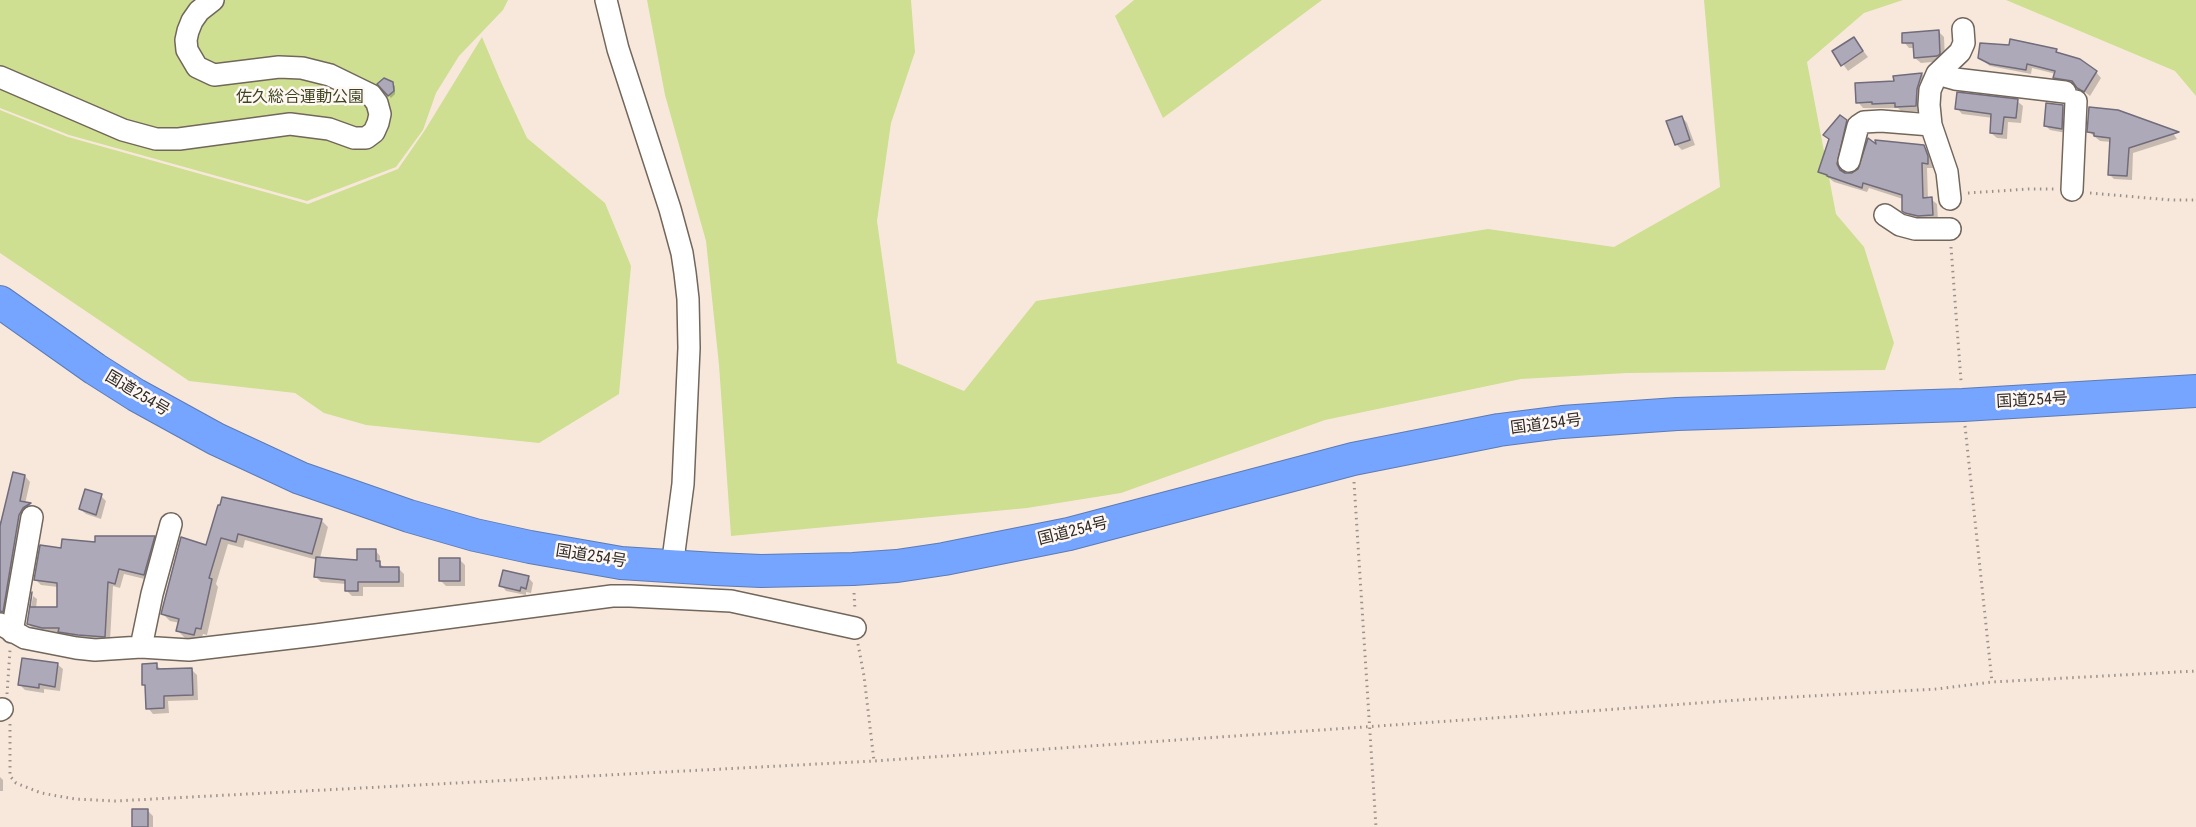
<!DOCTYPE html>
<html>
<head>
<meta charset="utf-8">
<style>
	body { margin:0 }
	canvas { display:block; background:#f8e8dc }
</style>
</head>
<body>
<canvas width="2196" height="827"></canvas>
<script>
const g = document.querySelector('canvas').getContext('2d');
g.lineJoin = 'round';
function paint(path, color) { g.fillStyle = color; g.fill(path, 'evenodd'); }
const toPath = rows => new Path2D(rows.map(r => 'M' + r).join(''));
function trace(path, color, width, dash) { g.strokeStyle = color; g.lineWidth = width; g.lineCap = dash ? 'butt' : 'round'; g.setLineDash(dash || []); g.stroke(path); }
function label(font, color, halo, rows, align = 'center') {
  g.font = font + ' "Roboto Condensed","Noto Sans JP",sans-serif'; g.lineWidth = 5; g.setLineDash([]); g.textBaseline = 'middle'; g.strokeStyle = halo; g.fillStyle = color; for (const [text, x, y, turn = 0] of rows) {
    g.save(); g.translate(x, y); g.rotate((+turn || 0) * Math.PI / 180); g.textAlign = isNaN(turn) ? turn : align; if (halo) g.strokeText(text, 0, 0); g.fillText(text, 0, 0); g.restore();
  }
}
paint(toPath([
	[0,0,508,0,503,10,459,56,436,93,423,130,396,167,307,201,69,135,0,108],
	[647,0,911,0,915,52,891,123,877,221,897,363,964,391,1036,301,1488,229,1614,247,1720,187,1704,0,1903,0,1864,13,1807,62,1836,214,1864,247,1894,343,1885,370,1627,373,1521,379,1325,420,1121,493,1027,508,731,536,719,365,706,241,665,95],
	[1134,0,1322,0,1163,118,1115,16],
	[2006,0,2196,0,2196,96,2175,71],
	[482,37,501,82,527,138,605,203,631,266,619,394,539,443,366,425,324,413,295,393,189,381,0,253,0,110,68,137,308,204,398,169,425,130]
]), '#cedf91');
paint(toPath([
	[1939,32,1944,37,1945,59,1943,61,1921,63,1915,58,1914,48,1909,48,1904,42],
	[1854,39,1868,57,1848,71,1834,52],
	[2056,50,2060,55,2096,72,2101,78,2090,96,2077,86,2060,83,2055,77,2056,74,2032,68,2031,74,1990,66,1979,58],
	[1922,74,1927,80,1921,111,1902,112,1898,108,1863,108,1858,102,1895,82,1895,78],
	[379,84,392,84,395,86,395,94,391,98],
	[2017,101,2023,106,2021,123,2008,122,2007,139,1997,138,1991,133,1993,118,1962,114,1957,108],
	[2062,106,2067,111,2066,133,2050,130,2045,125],
	[1682,117,1687,123,1695,145,1682,150,1676,144],
	[1846,121,1852,127,1841,170,1843,174,1852,175,1860,170,1877,147,1924,146,1929,152,1933,163,1933,168,1927,168,1928,199,1931,199,1937,204,1938,220,1924,220,1909,216,1904,210,1903,199,1869,188,1867,192,1834,182,1820,171],
	[2089,132,2172,132,2177,139,2133,153,2132,180,2114,179,2109,174,2111,142,2100,141],
	[25,476,30,482,25,504,30,505,35,509,8,616,0,614,0,521,3,521],
	[101,496,106,501,101,519,86,514,80,509],
	[219,507,321,520,328,527,320,558,358,562,375,550,380,556,380,564,385,568,398,568,404,574,404,587,363,587,363,596,352,596,346,590,346,584,321,582,316,577,317,560,245,540,243,548,228,544,216,584,218,587,207,635,203,634,201,641,185,638,178,631,180,623,170,621,163,614,207,547],
	[154,538,159,543,149,580,124,574,120,588,113,586,110,641,65,637,62,633,49,633,34,629,28,624,33,596,37,599,36,608,58,608,58,587,41,585,36,580,63,549],
	[460,560,465,565,465,586,446,586,441,581],
	[528,577,533,583,531,593,526,592,526,595,506,591,501,585],
	[57,664,63,669,60,691,44,689,44,693,25,690,20,685],
	[156,665,162,670,191,669,197,675,198,700,168,701,169,713,153,714,148,708,147,688,144,685],
	[0,777,3,780,3,791,0,791],
	[147,810,153,816,153,827,134,827]
]), '#0003');
const building = toPath([
	[1939,30,1940,54,1937,56,1914,58,1913,43,1902,43,1902,33,1939,30],
	[1854,37,1863,51,1841,66,1832,51,1854,37],
	[2010,39,2057,49,2056,52,2080,59,2097,71,2084,92,2077,88,2072,81,2053,78,2055,71,2027,64,2026,70,1990,64,1978,58,1980,43,2009,45,2010,39],
	[1922,73,1917,89,1916,106,1895,107,1895,103,1872,104,1872,102,1856,103,1855,83,1894,81,1893,76,1922,73],
	[384,78,393,82,394,91,388,96,377,84,384,78],
	[1957,92,2018,99,2016,118,2004,117,2002,134,1990,133,1991,114,1955,109,1957,92],
	[2046,103,2063,105,2062,129,2044,126,2046,103],
	[2089,107,2118,110,2179,132,2129,148,2127,176,2108,175,2110,138,2094,136,2094,133,2087,132,2089,107],
	[1840,115,1847,120,1837,164,1840,170,1845,173,1852,173,1858,169,1868,138,1876,144,1875,140,1924,145,1928,156,1928,164,1922,163,1923,198,1932,197,1933,215,1918,216,1905,213,1902,211,1902,195,1863,183,1862,188,1827,176,1827,175,1818,172,1829,139,1823,135,1840,115],
	[1682,116,1690,140,1675,145,1666,121,1682,116],
	[13,472,25,475,20,501,31,503,23,508,19,515,3,612,0,611,0,526,13,472],
	[85,489,102,494,96,515,79,509,85,489],
	[222,497,322,519,312,554,238,534,236,542,221,538,209,578,212,579,201,629,196,628,194,635,176,631,179,619,161,614,181,537,206,545,218,505,220,505,222,497],
	[95,536,155,536,144,575,119,569,115,584,108,582,105,637,78,635,58,632,59,628,42,628,27,624,32,592,30,607,57,607,57,583,34,580,40,545,61,548,62,539,95,542,95,536],
	[357,549,376,549,376,561,380,561,380,567,399,567,399,582,358,582,358,591,345,591,345,580,314,577,316,557,357,560,357,549],
	[439,558,460,558,460,581,439,581,439,558],
	[503,570,529,576,526,589,521,587,520,591,499,586,503,570],
	[22,658,58,663,55,687,39,684,39,688,18,685,22,658],
	[157,663,157,669,192,668,193,695,164,696,164,708,146,709,145,685,142,685,142,664,157,663],
	[132,809,148,809,148,827,132,827,132,809]
]);
paint(building, '#ada9b9');
trace(building, '#706c7b', 1.5);
const minor = toPath([
	[606,0,618,49,670,209,682,253,685,273,688,299,689,348,683,484,672,567],
	[1937,74,1955,79,2065,92],
	[0,77,123,130,156,139,179,139,290,124,329,129,354,138,366,138,374,132,378,123,380,114,377,103,371,95,330,75,302,68,279,67,214,75,197,67,187,50,186,40,188,31,192,21,199,11,213,0],
	[1849,161,1858,126,1864,122,1881,121,1931,125],
	[2072,190,2076,101],
	[1950,199,1947,172,1931,125,1929,105,1930,90,1937,74,1960,52,1964,43,1963,29],
	[1885,215,1900,225,1915,229,1950,229],
	[0,624,25,638,76,648,95,650,141,647,189,650,316,635,612,596,630,596,731,601,855,628],
	[12,632,32,517],
	[141,647,152,594,171,524],
	[0,710,2,709]
]);
const highway = toPath([
	[0,302,95,369,136,395,216,439,300,478,409,516,475,535,530,547,621,563,715,569,761,571,853,569,897,566,944,559,1069,534,1353,459,1499,430,1562,422,1677,414,1963,405,2196,391]
]);
trace(minor, '#73665b', 24);
trace(highway, '#5e7bb3', 34);
trace(toPath([
	[1968,193,2029,189,2054,189],
	[2090,193,2171,200,2196,200],
	[1951,247,1961,381],
	[1965,426,1992,682],
	[1354,482,1376,827],
	[854,593,855,610],
	[858,644,864,676,874,761],
	[7,694,10,650],
	[10,724,10,776,16,783,41,793,75,799,115,801,874,761,1508,717,1739,700,1937,689,1992,682,2196,671]
]), '#9c9189', 3, [1.5, 4.5]);
trace(minor, '#fff', 21);
trace(highway, '#75a5fe', 32);
label('16px', '#3e461f', '#fef7f3', [
	["佐久総合運動公園",300,98]
]);
label('16px', '#322c28', '#fef7f3', [
	["国道254号",137,394,31],
	["国道254号",2032,401,-3],
	["国道254号",1546,425,-7],
	["国道254号",1073,532,-14],
	["国道254号",591,557,9]
]);
</script>
</body>
</html>
